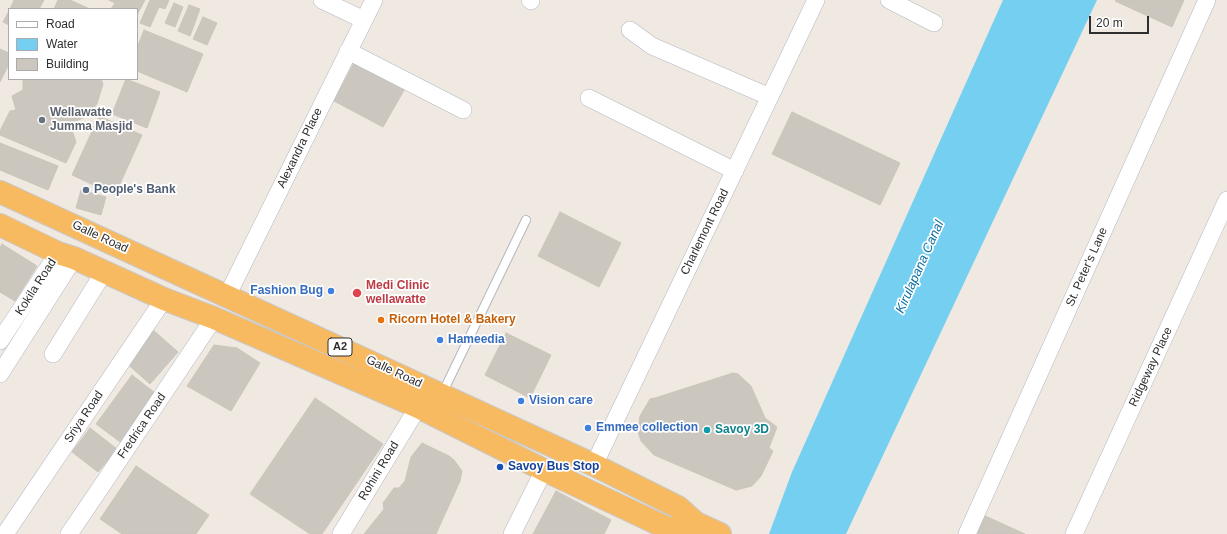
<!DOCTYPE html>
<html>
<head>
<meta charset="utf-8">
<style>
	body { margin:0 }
	#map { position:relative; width:1227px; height:534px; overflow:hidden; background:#efe9e1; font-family:Arial,sans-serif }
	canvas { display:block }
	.legend { position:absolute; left:8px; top:8px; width:130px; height:72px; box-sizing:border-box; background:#fff; border:1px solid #ababab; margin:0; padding:5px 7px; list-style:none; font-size:12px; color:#2e2e2e }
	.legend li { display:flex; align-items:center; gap:8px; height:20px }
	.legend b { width:20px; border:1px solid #ababab }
	.scale { position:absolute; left:1089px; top:16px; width:60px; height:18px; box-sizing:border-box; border:2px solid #2e2e2e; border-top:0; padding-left:5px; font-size:12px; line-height:14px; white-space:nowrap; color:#2e2e2e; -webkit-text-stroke:3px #fff; paint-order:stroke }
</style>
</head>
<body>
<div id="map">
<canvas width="1227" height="534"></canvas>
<ul class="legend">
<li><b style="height:5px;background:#fff"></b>Road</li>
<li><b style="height:11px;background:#75cff0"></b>Water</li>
<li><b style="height:11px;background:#cbc7bf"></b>Building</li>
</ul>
<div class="scale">20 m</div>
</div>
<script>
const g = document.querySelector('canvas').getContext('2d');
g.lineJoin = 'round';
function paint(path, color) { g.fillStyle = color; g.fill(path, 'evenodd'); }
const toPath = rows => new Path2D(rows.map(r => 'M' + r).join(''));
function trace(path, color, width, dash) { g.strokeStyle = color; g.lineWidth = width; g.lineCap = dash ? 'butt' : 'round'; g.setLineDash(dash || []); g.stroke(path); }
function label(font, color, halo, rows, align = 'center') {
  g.font = font + ' Arial,sans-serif'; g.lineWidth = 3.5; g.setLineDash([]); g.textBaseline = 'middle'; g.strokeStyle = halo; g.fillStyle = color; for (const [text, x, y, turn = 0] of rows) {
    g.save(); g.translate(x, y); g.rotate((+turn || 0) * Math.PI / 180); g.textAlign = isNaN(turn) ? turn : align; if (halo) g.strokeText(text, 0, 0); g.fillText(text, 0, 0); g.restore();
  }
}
paint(toPath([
	[1003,0,1097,0,846,534,769,534,792,472]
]), '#75cff0');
const building = toPath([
	[14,0,44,0,39,9,10,9,14,0],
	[58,0,70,0,90,9,54,9,58,0],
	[109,0,145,0,137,15,137,9,111,9,115,3,109,0],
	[150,0,169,0,165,9,159,7,150,27,140,23,150,0],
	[1116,0,1184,0,1172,27,1115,1,1116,0],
	[174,3,183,7,175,27,165,23,174,3],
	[189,5,200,9,190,36,178,31,189,5],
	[9,11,9,25,3,22,9,11],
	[203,17,217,23,207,45,193,39,203,17],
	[144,30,203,54,187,92,137,71,137,48,144,30],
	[0,49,9,53,9,64,0,82,0,49],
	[356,59,407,85,383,127,334,101,356,59],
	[23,79,101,79,103,84,97,104,87,116,70,124,76,142,66,163,0,135,0,131,10,111,16,110,12,96,23,90,23,79],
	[126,79,160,92,147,128,112,114,126,79],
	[792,112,900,163,880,205,772,154,792,112],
	[99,116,142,135,115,195,72,175,99,116],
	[0,143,58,166,48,190,0,170,0,143],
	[81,190,106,197,101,215,76,208,81,190],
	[560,212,621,243,599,287,538,256,560,212],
	[2,244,37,266,15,301,0,292,0,248,2,244],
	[152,329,178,352,150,384,124,361,152,329],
	[506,333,551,355,530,398,485,375,506,333],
	[214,345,237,348,260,363,231,411,187,386,214,345],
	[733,373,738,374,751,386,765,418,777,427,769,448,773,451,761,476,752,486,736,490,654,455,641,441,638,432,640,416,650,399,655,398,733,373],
	[132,375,159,396,123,444,96,424,132,375],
	[315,398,383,444,322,534,310,534,250,494,315,398],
	[90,428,117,449,98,472,72,452,90,428],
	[422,443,449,456,454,460,462,471,460,481,436,534,364,534,384,509,383,503,394,488,399,488,405,481,411,457,422,443],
	[136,466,209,515,196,534,122,534,100,519,136,466],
	[556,491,611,520,604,534,533,534,556,491],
	[983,515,1025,534,974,534,983,515]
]);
paint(building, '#cbc7bf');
trace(building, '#cbc5ba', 1);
const service = toPath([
	[442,394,526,220]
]);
const minor = toPath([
	[322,0,364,20],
	[530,0,531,1],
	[889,0,934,23],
	[630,30,652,46,770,97],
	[348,51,463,110],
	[589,98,735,171],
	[227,296,374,0],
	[0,341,58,253],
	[53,354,104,272],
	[0,374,74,258],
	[594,465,816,0],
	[5,534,164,299],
	[69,534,101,487,214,318],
	[341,534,418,407],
	[512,534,544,470],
	[967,534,1207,0],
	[1074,534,1227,200]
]);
const trunk = toPath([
	[0,192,594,465,678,507,696,523,720,534],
	[0,225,58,253,74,258,164,299,214,318,418,407,544,470,669,529,696,523]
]);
trace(service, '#b4b7c1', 10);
trace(minor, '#b4b7c1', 18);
trace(trunk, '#c9c9c9', 24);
trace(service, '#fff', 8);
trace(minor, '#fff', 17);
trace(trunk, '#f8ba60', 22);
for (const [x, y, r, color] of [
	[42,120,4,"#6b7280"],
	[86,190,4,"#5c6f8a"],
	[331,291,4,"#3f7fe0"],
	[357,293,5,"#e0444e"],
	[381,320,4,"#e8710a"],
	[440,340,4,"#3f7fe0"],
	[521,401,4,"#3f7fe0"],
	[588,428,4,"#3f7fe0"],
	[707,430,4,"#0f9aa8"],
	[500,467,4,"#1a4fb4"]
]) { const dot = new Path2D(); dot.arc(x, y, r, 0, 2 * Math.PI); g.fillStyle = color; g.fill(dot); trace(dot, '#fff', 1.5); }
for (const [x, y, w] of [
	[340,347,24]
]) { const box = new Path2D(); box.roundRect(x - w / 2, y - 9, w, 18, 3); g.fillStyle = '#fff'; g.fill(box); trace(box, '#2e2e2e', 1); }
label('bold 11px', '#2e2e2e', null, [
	["A2",340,347]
]);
label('bold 12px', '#5b616d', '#fff', [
	["Wellawatte",50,113],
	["Jumma Masjid",50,127]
], 'left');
label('12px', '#2e2e2e', '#fff', [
	["Alexandra Place",300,148,-64],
	["Charlemont Road",705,232,-64],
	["Galle Road",100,237,25],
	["St. Peter's Lane",1087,267,-66],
	["Kokila Road",36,287,-57],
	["Ridgeway Place",1151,367,-65],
	["Galle Road",394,372,25],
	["Sriya Road",84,417,-56],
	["Fredrica Road",142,426,-56],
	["Rohini Road",379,471,-59]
]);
label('bold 12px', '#4e5e75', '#fff', [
	["People's Bank",94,190]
], 'left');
label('bold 12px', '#be3a42', '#fff', [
	["Medi Clinic",366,286],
	["wellawatte",366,300]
], 'left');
label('bold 12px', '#366cbe', '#fff', [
	["Fashion Bug",323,291,"right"],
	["Hameedia",448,340],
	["Vision care",529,401],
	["Emmee collection",596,428]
], 'left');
label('bold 12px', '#c56008', '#fff', [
	["Ricorn Hotel & Bakery",389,320]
], 'left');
label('bold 12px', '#0d838f', '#fff', [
	["Savoy 3D",715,430]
], 'left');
label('bold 12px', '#164399', '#fff', [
	["Savoy Bus Stop",508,467]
], 'left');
label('italic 13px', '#0d6fa3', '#fff', [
	["Kirulapana Canal",920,267,-66]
]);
</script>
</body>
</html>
